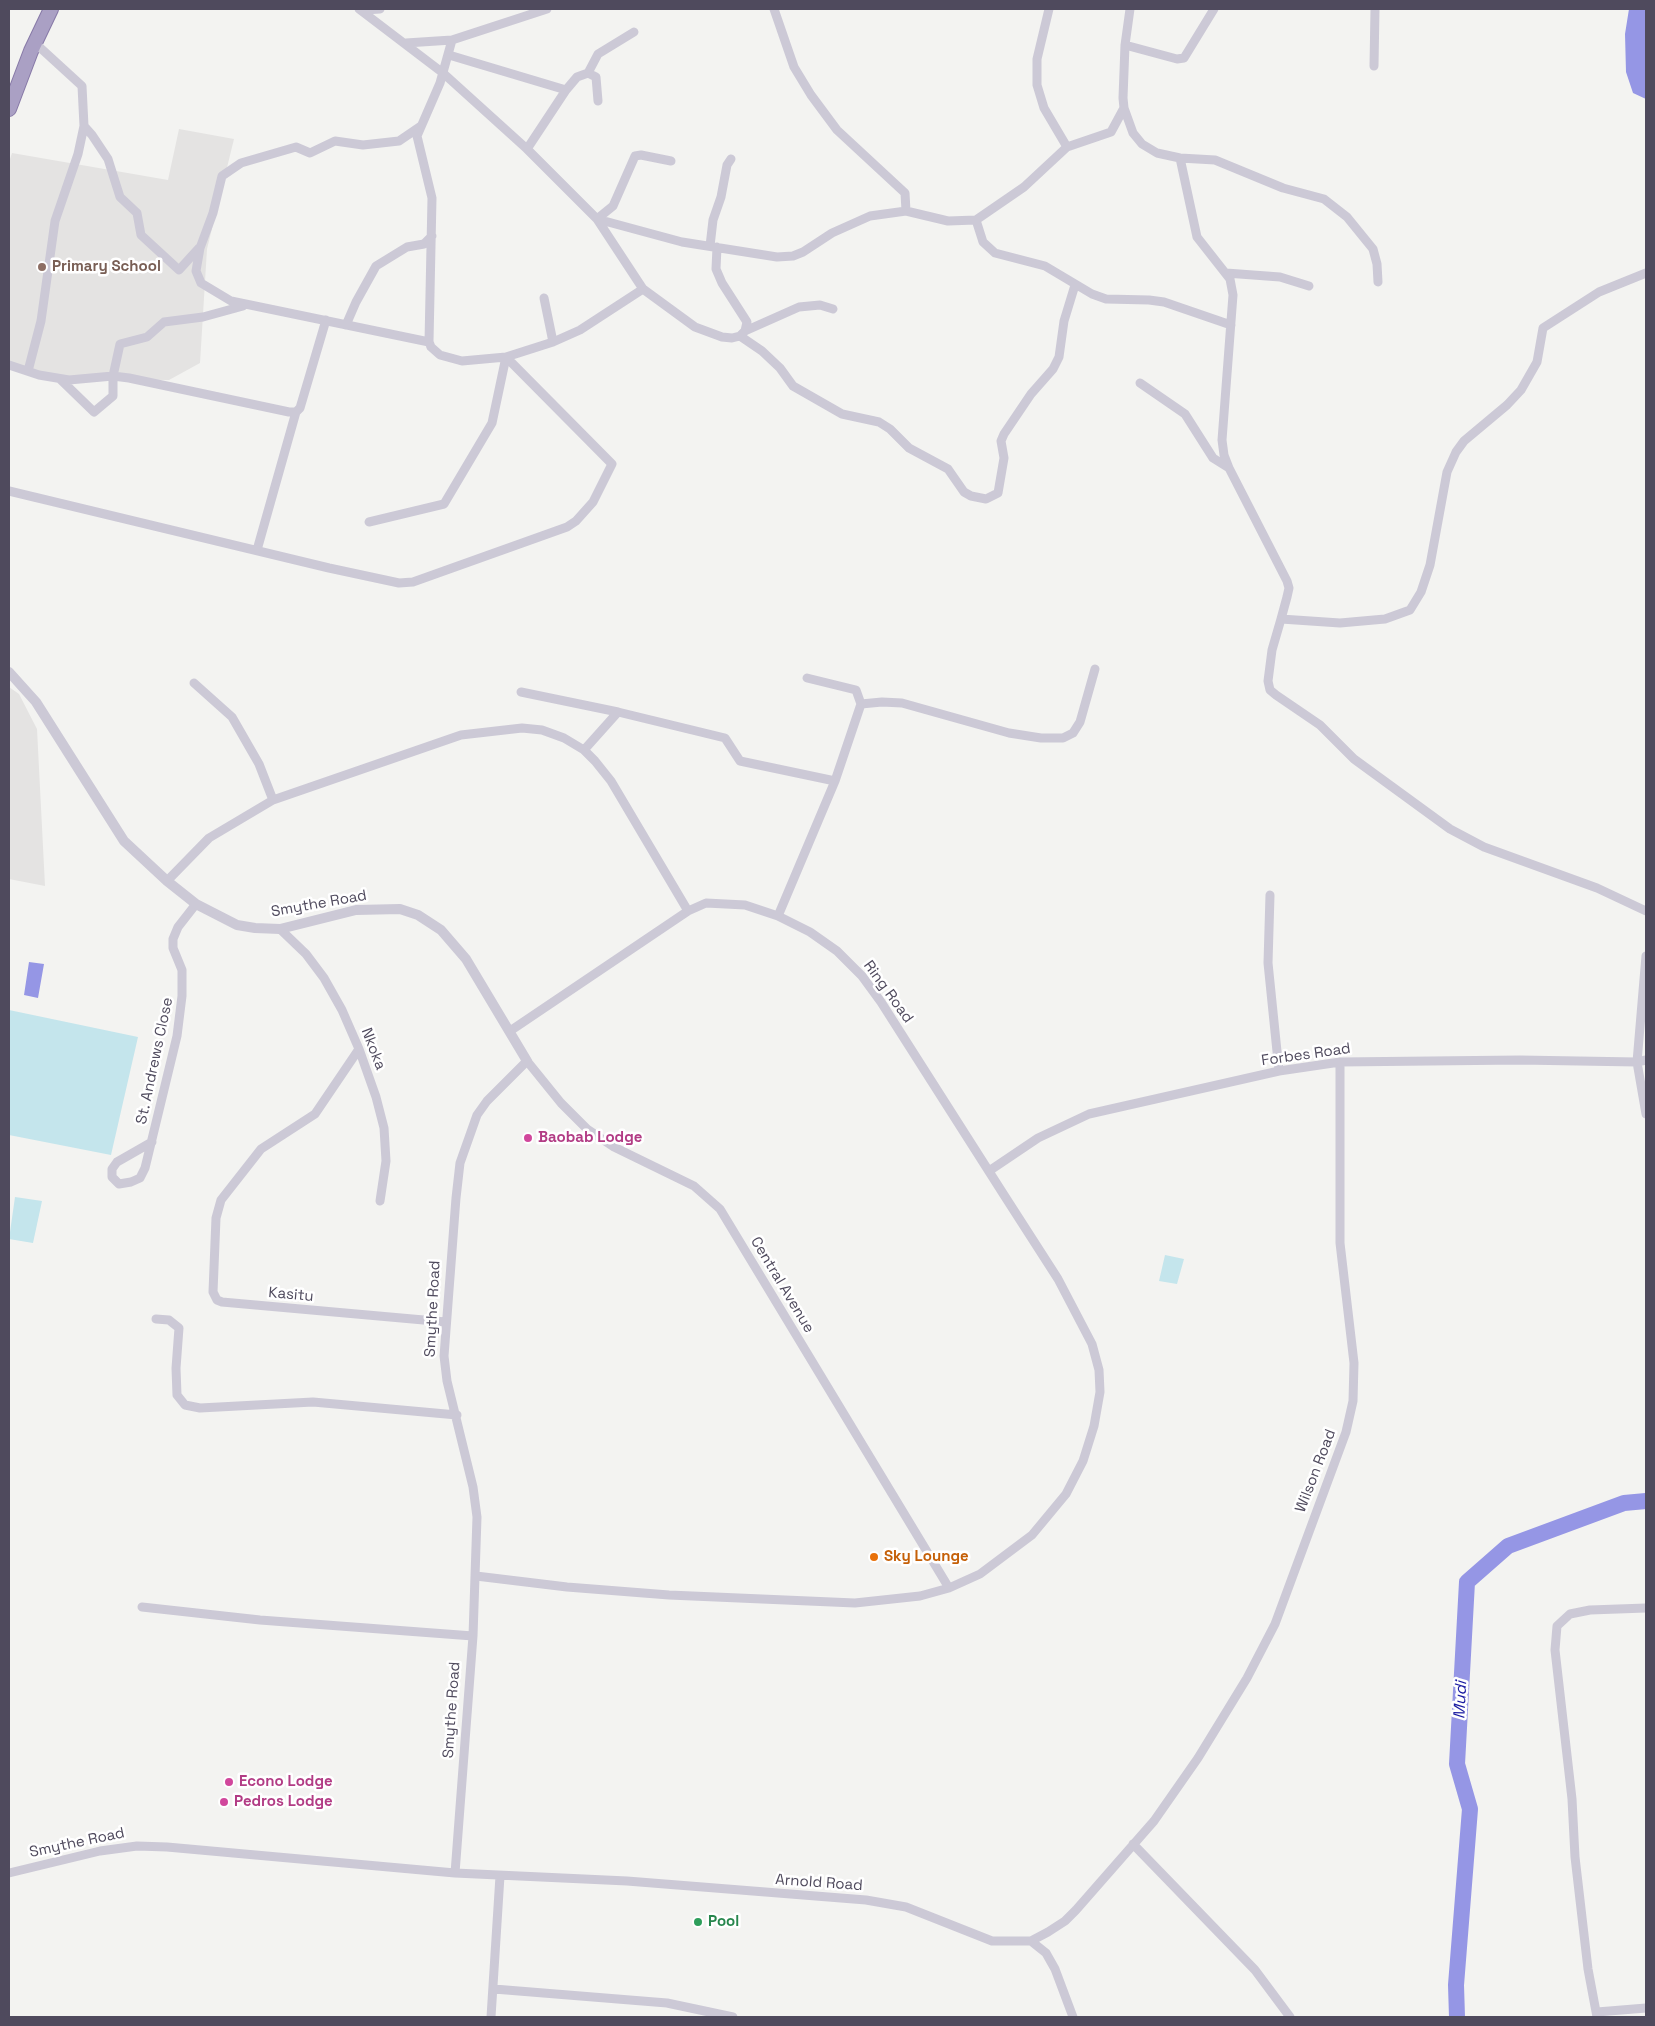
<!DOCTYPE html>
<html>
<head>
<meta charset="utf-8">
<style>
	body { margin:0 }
	#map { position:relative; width:1655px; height:2026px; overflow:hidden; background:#f3f3f1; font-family:"Space Grotesk",sans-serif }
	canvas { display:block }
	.frame { position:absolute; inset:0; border:10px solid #4f4a5d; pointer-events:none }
</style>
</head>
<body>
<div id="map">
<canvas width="1655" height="2026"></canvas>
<div class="frame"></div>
</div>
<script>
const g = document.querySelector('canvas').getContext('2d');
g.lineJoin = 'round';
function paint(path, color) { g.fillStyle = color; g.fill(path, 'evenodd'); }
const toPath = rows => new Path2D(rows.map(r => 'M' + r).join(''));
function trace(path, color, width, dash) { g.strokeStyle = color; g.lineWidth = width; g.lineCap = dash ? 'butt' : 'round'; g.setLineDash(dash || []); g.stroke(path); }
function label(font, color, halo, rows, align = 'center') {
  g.font = font + ' "Space Grotesk",sans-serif'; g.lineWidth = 5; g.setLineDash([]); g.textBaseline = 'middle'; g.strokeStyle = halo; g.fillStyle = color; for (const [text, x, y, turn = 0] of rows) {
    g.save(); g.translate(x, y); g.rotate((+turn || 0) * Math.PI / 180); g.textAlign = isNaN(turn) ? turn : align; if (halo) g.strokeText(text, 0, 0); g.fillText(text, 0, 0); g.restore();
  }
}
paint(toPath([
	[179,129,234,139,207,249,200,363,169,380,46,379,9,368,9,162,12,153,168,180],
	[9,687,19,694,37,729,45,886,9,879]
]), '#e4e3e2');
paint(toPath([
	[9,1010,138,1037,111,1155,9,1135],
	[15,1197,42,1201,33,1243,9,1239],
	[1165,1255,1184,1259,1177,1284,1159,1281]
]), '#c4e5ec');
paint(toPath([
	[1629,9,1646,9,1646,99,1633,93,1626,72,1625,34],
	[29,962,44,964,38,998,24,995]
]), '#9596e5');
trace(toPath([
	[1457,2017,1456,1985,1470,1809,1457,1764,1467,1582,1508,1546,1624,1503,1646,1501]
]), '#9596e5', 16);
const trunk = toPath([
	[9,109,31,51,51,9]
]);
trace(trunk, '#8779a7', 16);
trace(toPath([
	[359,9,443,73,527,149,597,219,643,289,695,327,722,337,732,338,740,336,745,331,747,322,722,283,716,269,717,247],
	[774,9,794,67,811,95,837,130,905,193,906,211,948,221,976,220,1024,187,1067,147,1111,132,1124,108],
	[1049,9,1037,59,1037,85,1044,108,1067,147],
	[1130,9,1125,45,1123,98,1124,108,1133,133,1142,144,1157,153,1180,158,1215,160,1283,188,1324,199,1347,217,1373,249,1377,264,1378,282],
	[365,10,380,9],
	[452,40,547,9],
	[35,43,82,86,84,126,92,135,108,159,120,197,137,213,141,235,179,270,199,248],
	[406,43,452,40,440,83,417,136,432,198,429,342,231,301,201,283,196,271,200,248,213,213,222,176,241,163,296,147,310,153,335,141,363,145,399,141,421,126],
	[1125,45,1177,59,1184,58,1214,9],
	[449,55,566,90,527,149],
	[1374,66,1375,9],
	[588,73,598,54,634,32],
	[566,90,577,77,588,73,596,77,598,101],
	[1180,158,1197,237,1230,279,1233,295,1222,440,1224,455,1229,468,1287,581,1289,588,1287,597,1281,619],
	[597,219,682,242,777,257,793,256,803,252,832,233,870,216,906,211],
	[597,219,613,206,635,156,641,155,671,161],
	[976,220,983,242,995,253,1045,266,1092,294,1106,299,1149,300,1164,302,1231,325],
	[710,246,713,220,721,197,727,165,731,159],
	[1226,273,1280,277,1309,286],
	[1646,273,1599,292,1543,328,1537,362,1521,390,1507,405,1464,441,1456,452,1447,472,1430,565,1421,592,1410,610,1385,619,1340,623,1281,619,1272,650,1268,681,1270,690,1276,695,1320,725,1354,759,1450,829,1484,847,1597,888,1646,911],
	[544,298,553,342],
	[346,325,356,302,376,266,407,247,424,244,432,236],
	[745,331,799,307,820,305,833,309],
	[740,336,762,351,780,368,793,386,842,414,879,422,890,429,909,448,948,469,964,492,971,496,986,499,998,493,1004,458,1001,441,1004,434,1031,394,1053,369,1059,357,1064,321,1075,285],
	[429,342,431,347,440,355,462,361,506,357,553,342,580,330,643,289],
	[9,365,39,375,69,380,113,376,129,378,289,412,296,412,300,408,326,320],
	[28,371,41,321,55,221,78,154,84,126],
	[60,379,94,412,113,396,113,376,120,344,147,337,164,322,203,317,243,306],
	[1140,383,1185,414,1213,458,1229,468],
	[9,491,329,568,399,583,413,582,567,527,576,521,593,502,612,464,506,357],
	[369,522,444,504,492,423,506,357],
	[257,550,296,412],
	[194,683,232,717,259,764,273,800],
	[521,692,618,712,584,750],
	[861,704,882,702,902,703,1009,733,1041,738,1063,738,1073,733,1080,722,1095,669],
	[618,712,725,738,740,761,835,781],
	[167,881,209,838,273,800,461,735,522,728,542,730,564,738,584,750,595,761,611,781,688,911],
	[1270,895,1268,963,1279,1071],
	[778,916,835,781,861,704,856,690,807,678],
	[280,929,306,954,324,978,342,1010,359,1049,376,1097,384,1128,386,1161,380,1201],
	[1646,956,1637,1062,1646,1114],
	[359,1049,315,1114,261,1149,221,1200,216,1218,213,1292,217,1300,222,1302,446,1322],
	[152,1142,117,1162,112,1169,112,1177,119,1184,131,1182,140,1178,145,1168,177,1036,182,996,182,970,173,948,173,939,178,927,196,904],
	[989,1171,1038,1138,1089,1114,1279,1071,1340,1062,1520,1060,1637,1062,1646,1060],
	[156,1319,169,1320,179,1328,176,1368,177,1395,185,1405,200,1408,313,1402,457,1415],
	[476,1576,567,1587,669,1595,855,1603,920,1596,949,1588,980,1574,1032,1535,1066,1494,1083,1461,1094,1426,1100,1392,1099,1370,1092,1344,1058,1279,1004,1195,881,1002,862,976,837,951,810,932,778,916,745,905,706,903,688,911,510,1031],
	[142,1607,260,1620,473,1636],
	[1133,1844,1255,1970,1290,2017],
	[9,1873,100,1851,137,1846,167,1847,455,1873,627,1881,866,1900,906,1907,992,1941,1031,1941,1048,1932,1065,1921,1076,1910,1154,1821,1198,1758,1247,1678,1275,1624,1346,1432,1353,1401,1354,1363,1340,1243,1340,1062],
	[455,1873,473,1636,477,1517,473,1487,447,1381,444,1356,456,1198,460,1163,477,1115,487,1101,527,1061,561,1103,587,1129,614,1147,694,1186,720,1209,949,1588],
	[1031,1941,1046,1953,1055,1969,1073,2017],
	[494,1989,667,2003,733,2017],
	[1597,2012,1646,2008],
	[491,2017,500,1876],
	[1597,2017,1588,1969,1575,1857,1572,1799,1555,1650,1557,1626,1570,1614,1590,1610,1646,1608]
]), '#ccc9d6', 9);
trace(toPath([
	[9,672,36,702,124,841,167,881,196,904,237,925,255,928,280,929,356,910,400,909,418,915,441,930,466,959,527,1061]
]), '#ccc9d6', 10);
trace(trunk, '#aaa0c4', 14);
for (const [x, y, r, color] of [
	[42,267,5,"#8d6e63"],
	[528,1138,5,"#d1479c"],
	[874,1557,5,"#e8710a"],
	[229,1782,5,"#d1479c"],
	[224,1802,5,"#d1479c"],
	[698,1922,5,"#2e9e5b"]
]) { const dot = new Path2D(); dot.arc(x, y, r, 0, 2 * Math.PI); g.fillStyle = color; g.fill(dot); trace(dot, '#fff', 2); }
label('bold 15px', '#785e54', '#fff', [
	["Primary School",52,267]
], 'left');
label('15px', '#4f4a5d', '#fff', [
	["Smythe Road",319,904,-10],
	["Ring Road",888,992,54],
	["Nkoka",373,1049,69],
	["Forbes Road",1306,1055,-8],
	["St. Andrews Close",155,1061,-78],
	["Central Avenue",782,1285,59],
	["Kasitu",291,1295,5],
	["Smythe Road",433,1309,-87],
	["Wilson Road",1316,1471,-69],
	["Smythe Road",452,1710,-86],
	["Smythe Road",77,1843,-12],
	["Arnold Road",819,1883,4]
]);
label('bold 15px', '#b23c85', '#fff', [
	["Baobab Lodge",538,1138],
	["Econo Lodge",239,1782],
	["Pedros Lodge",234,1802]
], 'left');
label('bold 15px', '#c56008', '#fff', [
	["Sky Lounge",884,1557]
], 'left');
label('bold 15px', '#27864d', '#fff', [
	["Pool",708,1922]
], 'left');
label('italic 16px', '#191aa1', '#fff', [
	["Mudi",1461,1700,-87]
]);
</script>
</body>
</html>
